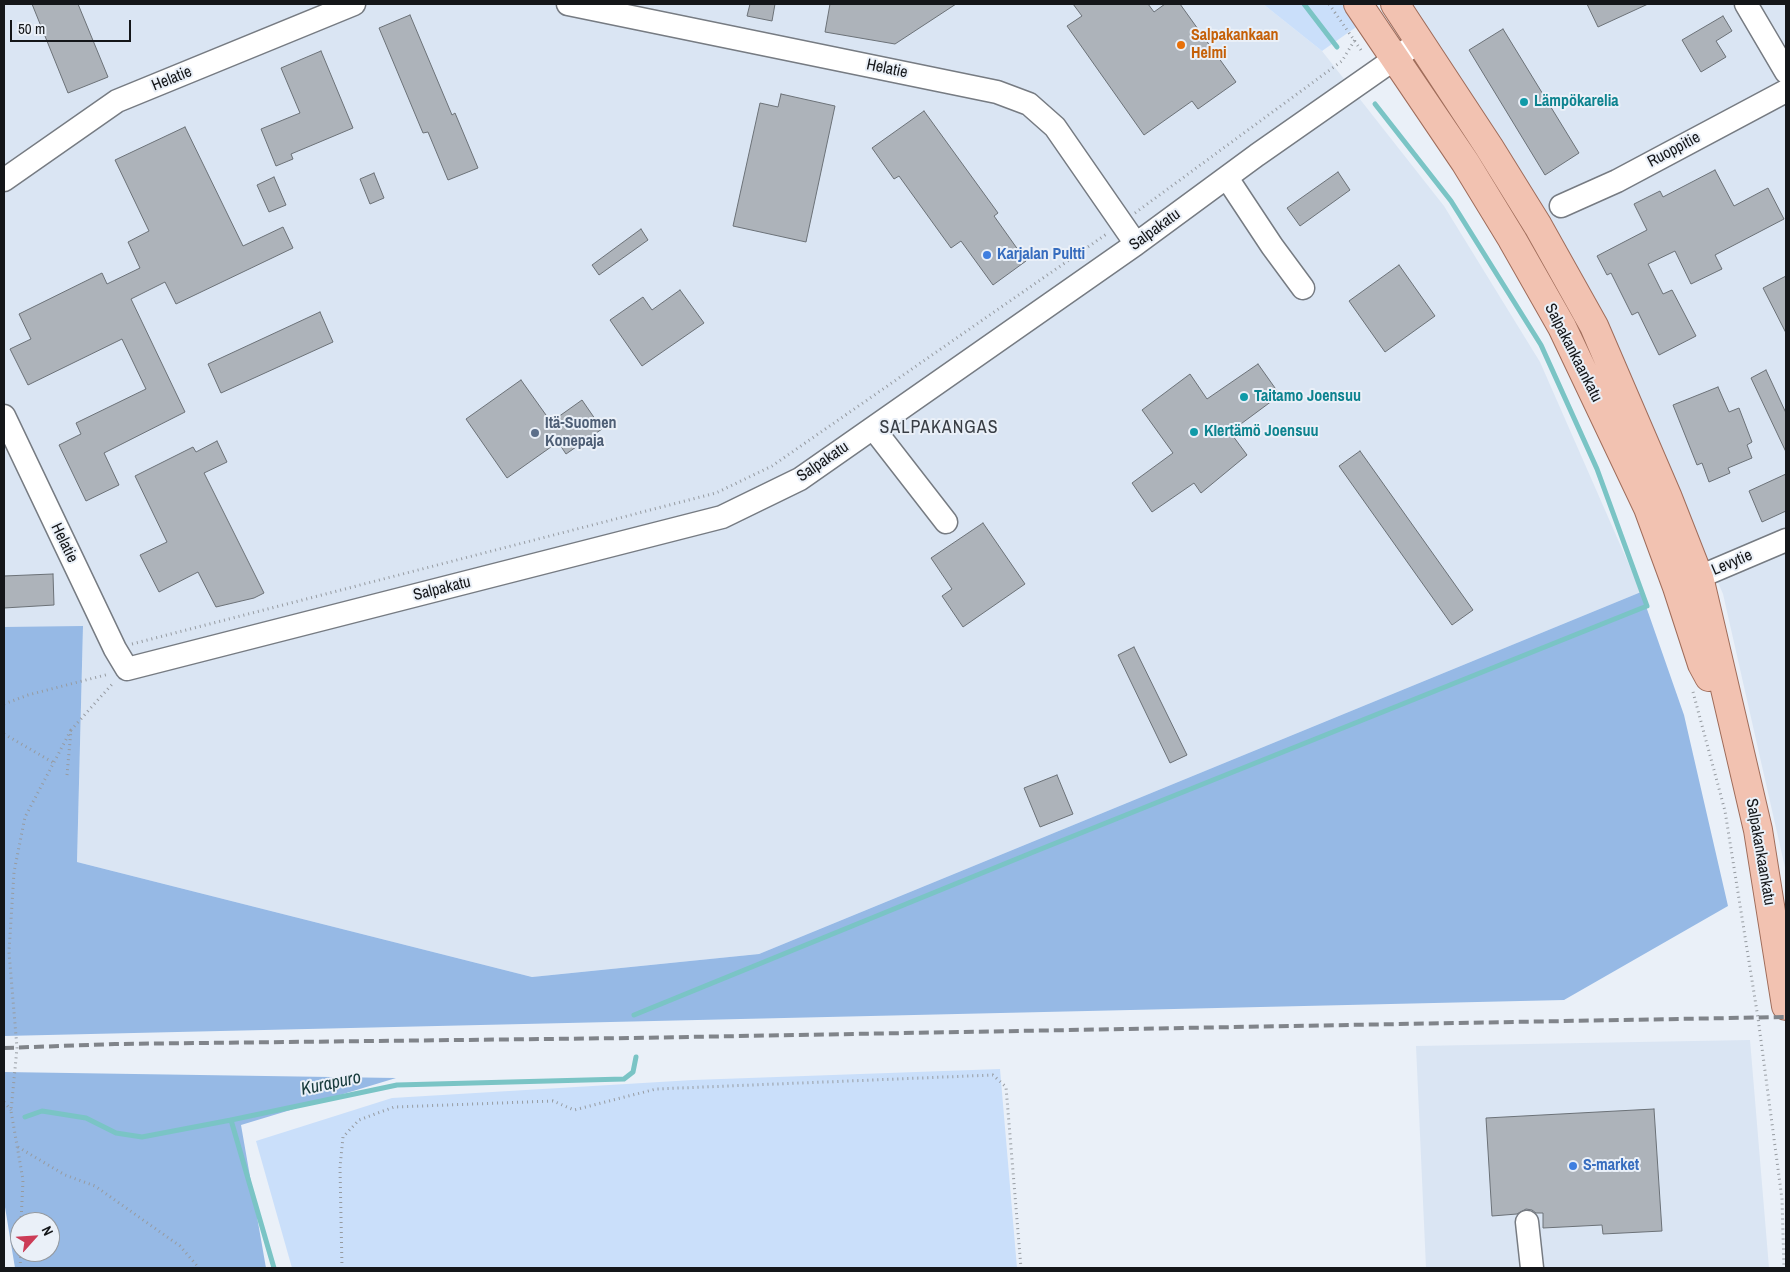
<!DOCTYPE html>
<html>
<head>
<meta charset="utf-8">
<style>
  body { margin:0 }
  #map { position:relative; width:1790px; height:1272px; overflow:hidden; background:#eaf0f8; font-family:"Archivo Narrow",sans-serif }
  canvas { display:block }
  .frame { position:absolute; inset:0; border:5px solid #141619; pointer-events:none }
  .north { position:absolute; left:10px; top:1212px; width:50px; height:50px; box-sizing:border-box; background:#eaf0f8; border:1px solid #94999f; border-radius:50%; rotate:64deg; font-size:14px; font-weight:700; line-height:20px; text-align:center; color:#141619 }
  .north::after { content:''; display:block; margin:auto; width:18px; height:22px; background:#cc3c57; clip-path:polygon(50% 0,100% 100%,50% 72%,0 100%) }
  .scale { position:absolute; left:10px; top:20px; width:121px; height:22px; box-sizing:border-box; border:2px solid #141619; border-top:0; padding-left:6px; font-size:15px; line-height:18px; white-space:nowrap; color:#141619; -webkit-text-stroke:4px #eaf0f8; paint-order:stroke }
</style>
</head>
<body>
<div id="map">
<canvas width="1790" height="1272"></canvas>
<div class="frame"></div>
<div class="north">N</div>
<div class="scale">50 m</div>
</div>
<script>
const ctx = document.querySelector('canvas').getContext('2d');
ctx.lineJoin = 'round';
function paint(path, color) {
  ctx.fillStyle = color;
  ctx.fill(path, 'evenodd');
}
function shape(rows) {
  const path = new Path2D();
  for (const r of rows) {
    path.moveTo(r[0], r[1]);
    for (let i = 2; i < r.length; i += 2) path.lineTo(r[i], r[i + 1]);
  }
  return path;
}
function trace(path, color, width, dash) {
  ctx.strokeStyle = color;
  ctx.lineWidth = width;
  ctx.lineCap = dash ? 'butt' : 'round';
  ctx.setLineDash(dash || []);
  ctx.stroke(path);
}
function write(font, color, halo, rows, align = 'center') {
  ctx.font = font + ' "Archivo Narrow",sans-serif';
  ctx.lineWidth = 4;
  ctx.setLineDash([]);
  ctx.textBaseline = 'middle';
  ctx.strokeStyle = halo;
  ctx.fillStyle = color;
  for (const [text, x, y, turn = 0] of rows) {
    ctx.save();
    ctx.translate(x, y);
    ctx.rotate((+turn || 0) * Math.PI / 180);
    ctx.textAlign = isNaN(turn) ? turn : align;
    if (halo) ctx.strokeText(text, 0, 0);
    ctx.fillText(text, 0, 0);
    ctx.restore();
  }
}
paint(shape([
  [4,4,1263,4,1322,51,1444,206,1540,362,1641,592,759,954,532,977,77,862,83,627,4,627],
  [1404,4,1786,4,1786,872,1723,594,1642,406],
  [1750,1040,1769,1268,1426,1268,1416,1046]
]), '#dae5f3');
paint(shape([
  [1263,4,1343,4,1359,25,1322,51],
  [1000,1069,1017,1268,292,1268,256,1141,392,1098,693,1080]
]), '#cadffa');
paint(shape([
  [1641,592,1684,715,1728,906,1564,1000,4,1036,4,627,83,626,77,862,532,977,759,954],
  [4,1072,396,1078,241,1125,266,1268,15,1268,4,1201],
  [20,1222,50,1222,50,1252,20,1252]
]), '#96b9e5');
trace(shape([
  [1304,4,1337,47],
  [634,1015,1036,851,1647,606,1597,469,1541,345,1451,201,1375,104],
  [25,1117,42,1111,86,1118,116,1133,142,1137,231,1120,397,1085,624,1079,633,1072,636,1057],
  [231,1120,274,1268]
]), '#7ac4c5', 5);
const building = shape([
  [32,4,78,4,108,77,68,93,32,4],
  [750,4,775,4,772,21,747,16,750,4],
  [830,4,956,4,895,44,825,32,830,4],
  [1073,4,1148,4,1154,12,1165,4,1180,4,1236,82,1198,109,1192,101,1144,135,1067,26,1082,16,1073,4],
  [1587,4,1648,4,1598,27,1587,4],
  [410,15,452,115,455,113,478,168,448,180,428,132,423,133,379,28,410,15],
  [1723,16,1732,31,1716,41,1726,57,1701,72,1682,40,1723,16],
  [1503,29,1579,153,1545,175,1469,50,1503,29],
  [321,51,353,128,291,154,293,159,276,166,261,129,300,113,281,68,321,51],
  [781,94,835,106,806,242,733,226,760,103,778,107,781,94],
  [924,111,998,213,994,216,1026,261,993,285,961,241,951,248,899,176,894,179,872,148,924,111],
  [185,127,243,246,283,227,293,248,176,304,165,282,131,299,185,412,104,453,119,485,86,501,59,445,81,434,76,423,146,389,122,339,28,385,10,349,31,339,19,314,102,273,107,284,140,268,128,242,149,231,115,160,185,127],
  [1715,170,1734,206,1768,188,1784,219,1715,255,1722,269,1691,284,1675,251,1648,264,1663,294,1672,290,1696,336,1659,355,1638,312,1632,315,1611,273,1607,275,1597,256,1647,230,1634,204,1660,191,1663,197,1715,170],
  [1338,172,1350,190,1300,226,1287,208,1338,172],
  [374,173,384,198,370,204,360,179,374,173],
  [274,177,286,205,269,212,257,185,274,177],
  [641,229,648,240,599,275,592,265,641,229],
  [1399,265,1435,316,1385,352,1349,301,1399,265],
  [1786,276,1786,333,1763,288,1786,276],
  [680,290,704,323,642,366,610,320,643,297,652,310,680,290],
  [320,312,333,342,221,393,208,364,320,312],
  [1258,364,1280,395,1230,432,1247,455,1201,493,1194,483,1152,512,1132,483,1173,453,1142,410,1190,374,1207,399,1258,364],
  [1766,370,1786,413,1786,452,1751,378,1766,370],
  [521,380,551,422,582,400,602,429,566,454,558,442,507,478,466,419,521,380],
  [1718,387,1729,412,1739,408,1752,442,1747,445,1752,458,1728,468,1730,473,1709,482,1702,463,1697,465,1673,405,1718,387],
  [217,441,227,462,204,473,264,593,254,598,216,607,198,572,159,592,140,555,167,542,135,476,193,447,196,452,217,441],
  [1360,451,1473,610,1452,625,1339,466,1360,451],
  [1786,474,1786,511,1762,522,1749,491,1786,474],
  [983,523,1025,584,963,627,942,596,952,589,931,558,983,523],
  [53,574,54,605,4,608,4,576,53,574],
  [1134,647,1187,755,1170,763,1118,655,1134,647],
  [1057,775,1073,814,1040,827,1024,788,1057,775],
  [1654,1109,1662,1231,1603,1234,1602,1225,1543,1228,1543,1213,1536,1213,1532,1210,1526,1209,1517,1214,1492,1216,1486,1118,1654,1109]
]);
paint(building, '#adb3ba');
trace(building, '#6c7278', 1);
const minor = shape([
  [568,4,997,92,1029,104,1055,127,1136,244],
  [1746,4,1786,72],
  [1227,178,1272,246,1303,288],
  [4,180,117,101,354,4],
  [1561,206,1617,181,1786,91],
  [4,416,115,649,127,669,722,517,800,479,1136,244,1257,155,1420,41],
  [873,428,946,522],
  [1685,583,1786,540],
  [1527,1222,1532,1268]
]);
const major = shape([
  [1358,4,1465,162,1512,239,1562,327,1648,508,1677,587,1702,664,1709,677],
  [1395,4,1489,147,1538,226,1594,326,1668,498,1699,577,1758,830,1786,1006]
]);
trace(minor, '#767b82', 25);
trace(major, '#9f6c5a', 30);
trace(shape([
  [1329,4,1363,53],
  [1135,213,1342,61,1356,38],
  [132,644,716,493,772,466,1108,233],
  [1693,692,1725,811,1758,1018,1782,1199,1784,1268],
  [4,704,28,695,109,674],
  [4,734,54,763],
  [67,775,71,730,114,682],
  [4,1102,11,1110],
  [18,1147,65,1175,95,1186,180,1246,199,1268],
  [21,1222,23,1180,11,1111,17,1048,9,952,14,872,25,817,71,730],
  [20,1268,21,1252],
  [342,1268,340,1167,343,1137,359,1120,394,1107,553,1101,574,1110,656,1089,993,1075,1006,1087,1021,1268]
]), '#969ba1', 3, [1, 4]);
trace(minor, '#fff', 22);
trace(major, '#f2c2b1', 28);
trace(shape([
  [4,1048,115,1044,631,1038,1786,1017]
]), '#80848a', 4, [10, 5]);
for (const [x, y, r, color] of [
  [1181,45,5,"#e8710a"],
  [1524,102,5,"#0f9aa8"],
  [987,255,5,"#3f7fe0"],
  [1244,397,5,"#0f9aa8"],
  [1194,432,5,"#0f9aa8"],
  [535,433,5,"#5c6f8a"],
  [1573,1166,5,"#3f7fe0"]
]) {
  const dot = new Path2D();
  dot.arc(x, y, r, 0, 2 * Math.PI);
  ctx.fillStyle = color;
  ctx.fill(dot);
  trace(dot, '#eaf0f8', 2);
}
write('bold 16px', '#c56008', '#eaf0f8', [
  ["Salpakankaan",1191,36],
  ["Helmi",1191,54]
], 'left');
write('16px', '#141619', '#eaf0f8', [
  ["Helatie",887,69,12],
  ["Helatie",172,79,-22],
  ["Ruoppitie",1674,150,-28],
  ["Salpakatu",1155,230,-36],
  ["Salpakankaankatu",1573,353,63],
  ["Salpakatu",823,462,-34],
  ["Helatie",64,543,64],
  ["Levytie",1732,563,-23],
  ["Salpakatu",442,589,-14],
  ["Salpakankaankatu",1760,852,80]
]);
write('bold 16px', '#0d838f', '#eaf0f8', [
  ["Lämpökarelia",1534,102],
  ["Taitamo Joensuu",1254,397],
  ["KIertämö Joensuu",1204,432]
], 'left');
write('bold 16px', '#366cbe', '#eaf0f8', [
  ["Karjalan Pultti",997,255],
  ["S-market",1583,1166]
], 'left');
write('bold 16px', '#4e5e75', '#eaf0f8', [
  ["Itä-Suomen",545,424],
  ["Konepaja",545,442]
], 'left');
ctx.letterSpacing = '1px';
write('18px', '#393e45', '#eaf0f8', [
  ["SALPAKANGAS",939,428]
]);
ctx.letterSpacing = '0px';
write('italic 18px', '#163a3b', '#eaf0f8', [
  ["Kurapuro",331,1084,-12]
]);
</script>
</body>
</html>
